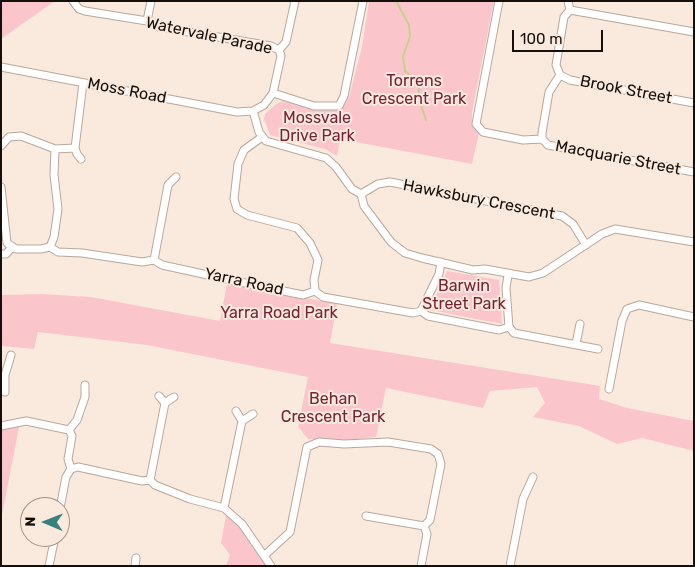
<!DOCTYPE html>
<html>
<head>
<meta charset="utf-8">
<style>
  body { margin:0 }
  #map { position:relative; width:695px; height:567px; overflow:hidden; background:#faeade; font-family:Rubik,sans-serif }
  canvas { display:block }
  .frame { position:absolute; inset:0; border:2px solid #140f0a; pointer-events:none }
  .north { position:absolute; left:20px; top:497px; width:50px; height:50px; box-sizing:border-box; background:#faeade; border:1px solid #9e9289; border-radius:50%; rotate:271deg; font-size:14px; font-weight:700; line-height:20px; text-align:center; color:#140f0a }
  .north::after { content:''; display:block; margin:auto; width:18px; height:22px; background:#38817f; clip-path:polygon(50% 0,100% 100%,50% 72%,0 100%) }
  .scale { position:absolute; left:512px; top:30px; width:91px; height:22px; box-sizing:border-box; border:2px solid #140f0a; border-top:0; padding-left:6px; font-size:15px; line-height:18px; white-space:nowrap; color:#140f0a; -webkit-text-stroke:4px #faeade; paint-order:stroke }
</style>
</head>
<body>
<div id="map">
<canvas width="695" height="567"></canvas>
<div class="frame"></div>
<div class="north">N</div>
<div class="scale">100 m</div>
</div>
<script>
const ctx = document.querySelector('canvas').getContext('2d');
ctx.lineJoin = 'round';
function paint(path, color) {
  ctx.fillStyle = color;
  ctx.fill(path, 'evenodd');
}
function shape(rows) {
  const path = new Path2D();
  for (const r of rows) {
    path.moveTo(r[0], r[1]);
    for (let i = 2; i < r.length; i += 2) path.lineTo(r[i], r[i + 1]);
  }
  return path;
}
function trace(path, color, width, dash) {
  ctx.strokeStyle = color;
  ctx.lineWidth = width;
  ctx.lineCap = dash ? 'butt' : 'round';
  ctx.setLineDash(dash || []);
  ctx.stroke(path);
}
function write(font, color, halo, rows, align = 'center') {
  ctx.font = font + ' Rubik,sans-serif';
  ctx.lineWidth = 4;
  ctx.setLineDash([]);
  ctx.textBaseline = 'middle';
  ctx.strokeStyle = halo;
  ctx.fillStyle = color;
  for (const [text, x, y, turn = 0] of rows) {
    ctx.save();
    ctx.translate(x, y);
    ctx.rotate((+turn || 0) * Math.PI / 180);
    ctx.textAlign = isNaN(turn) ? turn : align;
    if (halo) ctx.strokeText(text, 0, 0);
    ctx.fillText(text, 0, 0);
    ctx.restore();
  }
}
paint(shape([
  [1,1,55,1,1,39],
  [369,1,494,1,472,112,472,124,479,133,472,164,340,139,337,156,325,149,270,135,264,119,265,114,276,104,283,101,330,110,341,109,349,97,362,47],
  [447,271,499,280,502,324,430,310],
  [227,283,337,304,330,343,600,386,599,399,627,408,694,421,694,451,642,438,617,444,579,426,533,417,545,403,537,387,490,391,483,408,386,388,376,437,349,440,308,439,298,427,308,377,147,345,38,332,34,349,1,346,1,295,41,294,91,297,220,321],
  [16,426,19,427,1,520,1,430],
  [226,515,240,527,267,566,226,566,230,555,221,543]
]), '#fac6cc');
trace(shape([
  [396,1,409,25,410,37,403,56,405,71,419,83,419,99,426,120]
]), '#c7d08e', 2);
const street = shape([
  [499,1,476,124,483,132,523,140,542,139],
  [570,10,694,32],
  [147,21,151,1],
  [279,50,286,42,295,1],
  [1,67,237,112,253,111,264,105,273,93,281,56,279,50,271,46,159,27,147,21,85,11,79,9,73,1],
  [560,75,556,65,564,17,570,10,568,1],
  [273,93,314,106,339,106,344,96,363,1],
  [694,103,570,80,560,75,549,92,542,133,542,139,548,145,694,172],
  [253,111,259,132,266,141,326,158,336,167,352,189,361,194,364,206,391,242,405,253,422,258,473,270,485,269,529,277,543,273,602,234,615,229,694,242],
  [262,137,244,150,238,164,234,199,237,209,247,215,297,228,310,243,318,260,314,280,315,291],
  [1,146,9,137,21,136,55,149,75,148],
  [81,159,77,154,75,148,83,83],
  [1,187,7,243,16,249,41,249,50,247,54,237,58,209,54,175,55,149],
  [361,194,378,184,390,182,562,216,573,224,586,245],
  [50,247,58,252,82,253,142,262,154,260,162,265,240,282,303,295,315,291,323,297,413,313,421,311,439,274,441,262],
  [1,254,6,254,12,247],
  [154,260,168,185,176,177],
  [508,275,506,288,509,327,514,333,598,349],
  [421,311,428,316,499,330,509,327],
  [576,344,580,324],
  [609,389,622,321,627,309,639,305,694,317],
  [5,392,5,375,11,355],
  [159,396,165,403,174,397],
  [236,411,242,421,253,414],
  [1,426,26,421,69,430,72,436,68,459,71,469],
  [69,430,77,420,85,397,85,385],
  [150,480,165,403],
  [60,508,66,477,71,469,78,467,142,481,150,480,155,485,190,499,224,508,242,524,271,566],
  [224,508,242,421],
  [366,516,424,526],
  [265,555,290,532,307,447,319,442,344,444,388,442,431,449,438,454,441,464,430,520,424,526,427,534,421,566],
  [49,566,55,537],
  [135,566,136,558],
  [510,566,523,499,533,477]
]);
trace(street, '#b6a89c', 9);
trace(street, '#fff', 7);
write('16px', '#140f0a', '#faeade', [
  ["Watervale Parade",209,36,12],
  ["Brook Street",626,90,11],
  ["Moss Road",127,91,11],
  ["Macquarie Street",618,158,11],
  ["Hawksbury Crescent",479,200,11],
  ["Yarra Road",244,282,12]
]);
write('16px', '#752236', '#faeade', [
  ["Torrens",414,81],
  ["Crescent Park",414,99],
  ["Mossvale",317,118],
  ["Drive Park",317,136],
  ["Barwin",464,286],
  ["Street Park",464,304],
  ["Yarra Road Park",279,313],
  ["Behan",333,399],
  ["Crescent Park",333,417]
]);
</script>
</body>
</html>
